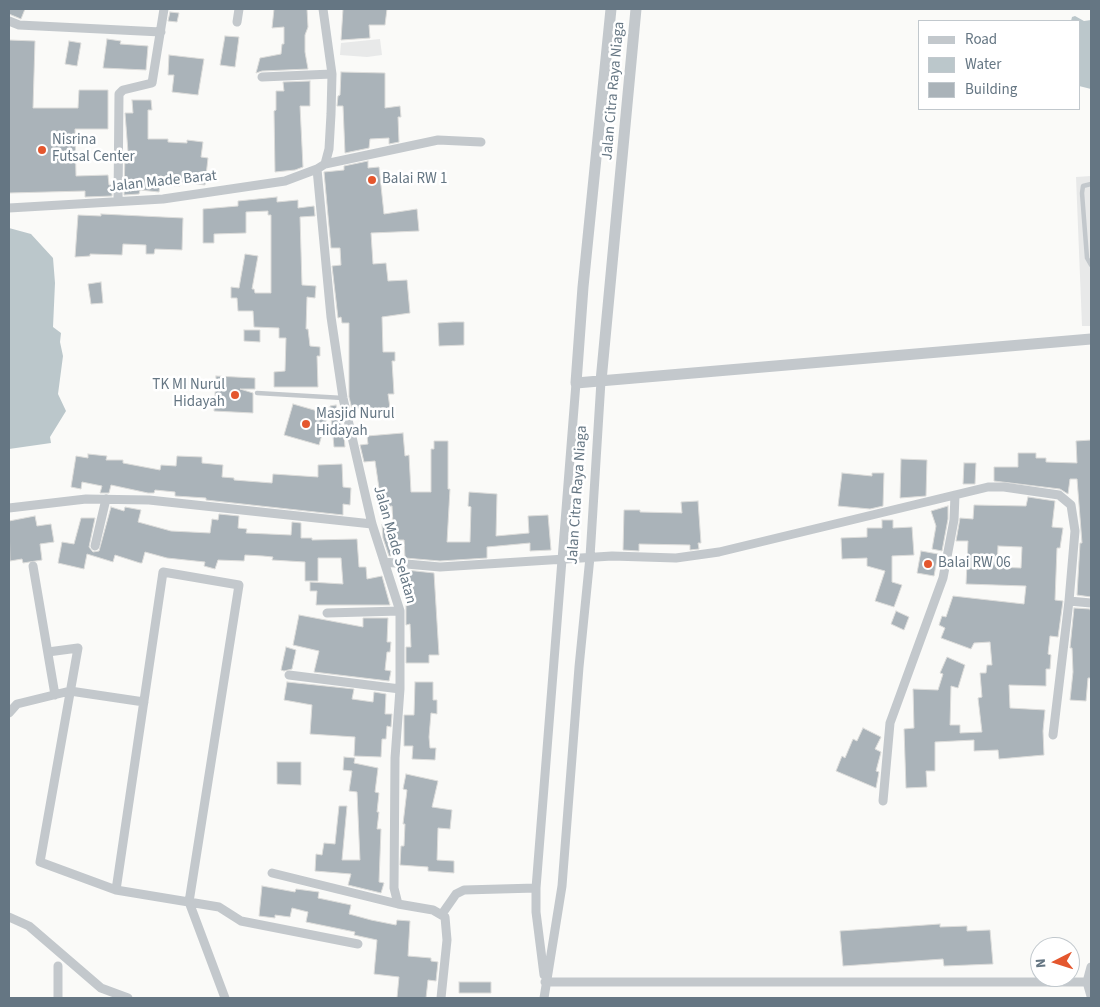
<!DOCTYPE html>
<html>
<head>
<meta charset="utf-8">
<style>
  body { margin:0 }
  #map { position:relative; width:1100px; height:1007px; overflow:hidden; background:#fafaf8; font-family:"Source Sans 3",sans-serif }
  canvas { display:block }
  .frame { position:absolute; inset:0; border:10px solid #657683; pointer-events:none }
  .legend { position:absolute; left:918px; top:20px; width:162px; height:90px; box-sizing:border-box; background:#fff; border:1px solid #c1c8cd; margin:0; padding:6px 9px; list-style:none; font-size:15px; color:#657683 }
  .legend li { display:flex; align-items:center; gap:10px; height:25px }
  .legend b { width:25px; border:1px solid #c1c8cd }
  .north { position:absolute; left:1030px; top:937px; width:50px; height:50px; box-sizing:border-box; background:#fff; border:1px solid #c1c8cd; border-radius:50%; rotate:265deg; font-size:14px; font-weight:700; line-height:20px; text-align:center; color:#657683 }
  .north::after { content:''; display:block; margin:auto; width:18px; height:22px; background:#e4572e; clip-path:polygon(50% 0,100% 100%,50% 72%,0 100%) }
</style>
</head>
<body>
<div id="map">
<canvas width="1100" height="1007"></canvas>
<div class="frame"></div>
<ul class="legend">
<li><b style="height:6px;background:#c3c8cc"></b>Road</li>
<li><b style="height:14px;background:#bbc7cb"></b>Water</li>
<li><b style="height:14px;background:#aab3b9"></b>Building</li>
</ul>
<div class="north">N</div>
</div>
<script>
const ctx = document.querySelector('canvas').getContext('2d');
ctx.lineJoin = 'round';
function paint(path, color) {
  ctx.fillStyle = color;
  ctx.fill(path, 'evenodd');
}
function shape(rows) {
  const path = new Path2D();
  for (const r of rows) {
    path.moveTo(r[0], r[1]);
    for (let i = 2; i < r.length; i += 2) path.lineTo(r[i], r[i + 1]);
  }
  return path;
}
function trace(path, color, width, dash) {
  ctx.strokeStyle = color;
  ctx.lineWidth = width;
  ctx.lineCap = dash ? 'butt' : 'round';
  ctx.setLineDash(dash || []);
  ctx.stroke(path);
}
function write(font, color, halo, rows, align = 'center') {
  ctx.font = font + ' "Source Sans 3",sans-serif';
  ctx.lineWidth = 5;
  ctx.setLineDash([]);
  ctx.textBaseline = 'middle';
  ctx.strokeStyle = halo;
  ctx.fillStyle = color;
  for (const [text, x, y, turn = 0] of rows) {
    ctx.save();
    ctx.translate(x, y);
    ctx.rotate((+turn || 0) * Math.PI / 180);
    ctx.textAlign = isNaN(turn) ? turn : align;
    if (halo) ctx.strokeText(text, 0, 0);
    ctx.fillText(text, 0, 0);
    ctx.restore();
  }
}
paint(shape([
  [380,39,382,55,367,57,340,55,341,43],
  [1091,176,1091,326,1082,326,1076,177]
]), '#e8e9e9');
paint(shape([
  [1075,16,1084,21,1091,20,1091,89,1079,86,1079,21,1071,21,1072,17],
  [9,228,31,234,53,258,55,283,53,327,61,333,60,342,63,356,58,394,66,411,50,437,51,443,9,449]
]), '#bbc7cb');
const building = shape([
  [9,9,25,9,21,19,9,14,9,9],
  [274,9,307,9,308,27,305,35,305,52,308,69,262,71,256,73,260,58,281,54,282,44,284,44,284,27,272,28,274,9],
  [343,9,387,9,385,25,369,25,370,38,341,40,343,9],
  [170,12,179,13,177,22,168,21,170,12],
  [225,36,239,37,235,67,220,65,225,36],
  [107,39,121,41,120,44,148,46,146,70,103,68,107,39],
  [9,40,35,41,33,108,78,108,79,90,108,90,108,129,75,129,76,176,108,175,109,185,112,185,112,196,85,197,85,191,9,193,9,40],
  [69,41,81,43,77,66,65,64,69,41],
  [169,55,204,59,198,95,172,92,174,75,168,75,169,55],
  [341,72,385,73,385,108,400,106,401,117,398,117,399,142,389,144,389,138,370,139,369,148,345,153,343,106,337,106,338,96,340,95,341,72],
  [310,81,310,106,300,106,303,167,295,170,275,172,274,111,276,110,276,91,284,91,283,82,310,81],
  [132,100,151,100,152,110,148,110,148,139,168,139,168,142,187,143,187,140,203,142,201,157,208,158,205,185,181,182,180,186,160,185,159,192,140,190,139,194,124,195,125,152,128,152,125,113,133,113,132,100],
  [368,161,368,168,379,167,384,214,417,209,419,231,371,233,373,264,386,263,388,281,407,280,410,313,382,317,383,352,395,352,395,361,392,361,394,394,388,394,390,408,364,411,363,408,352,409,349,397,349,323,342,323,341,317,338,318,332,266,341,265,340,248,331,248,324,172,344,170,344,166,368,161],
  [277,197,277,202,298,200,298,208,314,206,315,216,300,217,302,285,316,286,315,298,307,297,306,329,308,329,310,346,320,347,320,356,317,356,318,387,274,387,274,372,285,371,286,338,279,338,279,328,254,327,253,311,238,311,237,298,231,298,231,287,239,288,245,254,258,256,252,289,254,289,255,293,271,293,271,215,268,215,268,211,246,212,246,233,214,234,214,243,203,243,203,209,238,206,238,201,277,197],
  [101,214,183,218,182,250,155,249,154,254,146,254,146,245,123,244,122,255,90,254,90,256,75,257,78,215,101,216,101,214],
  [101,282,103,303,91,304,88,284,101,282],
  [453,322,464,322,464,345,439,346,438,323,453,322],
  [244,330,260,330,260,342,244,341,244,330],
  [216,376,255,378,255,389,240,389,253,393,253,413,214,411,216,376],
  [293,404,328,414,319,445,284,435,293,404],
  [336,405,344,435,345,447,334,447,330,406,336,405],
  [403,433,405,456,409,455,411,492,431,492,431,449,434,449,434,441,448,441,448,489,450,489,447,542,470,542,471,507,468,506,469,492,497,494,496,536,529,533,528,516,548,515,551,550,530,551,530,543,487,547,487,558,440,561,405,558,404,540,391,540,391,556,389,556,383,538,382,524,393,524,392,506,378,507,377,495,380,495,375,461,364,462,360,445,368,444,367,436,403,433],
  [1091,440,1091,597,1077,595,1080,543,1082,543,1077,479,1070,479,1068,494,1060,489,994,481,994,467,1018,467,1018,453,1036,453,1036,458,1046,458,1046,462,1077,463,1076,441,1091,440],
  [88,454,107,456,106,460,123,460,123,463,160,470,161,465,176,466,177,456,202,457,202,463,223,465,222,477,234,478,234,480,272,483,273,474,318,477,318,465,342,464,343,487,351,488,350,505,343,504,343,515,206,500,206,498,175,496,175,492,155,490,154,493,148,493,111,485,109,493,100,493,102,486,82,482,81,489,71,487,76,456,88,458,88,454],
  [901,459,927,460,926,496,900,498,901,459],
  [964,463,976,463,975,484,963,484,964,463],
  [842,473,872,476,872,473,884,473,883,506,870,509,838,506,842,473],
  [1028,497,1055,501,1052,527,1063,528,1060,548,1057,548,1055,600,1063,601,1058,637,1050,636,1048,654,1051,655,1050,669,1046,669,1046,686,1009,685,1010,708,1045,710,1043,731,1044,755,999,759,998,750,974,751,974,740,935,742,935,771,926,771,927,787,906,788,904,729,914,728,913,689,938,690,943,674,940,673,947,657,965,665,958,688,951,686,950,725,960,725,960,733,982,732,978,698,982,697,980,673,986,673,987,665,992,665,990,642,974,643,971,649,941,638,945,628,939,625,942,616,946,617,953,596,1024,604,1026,586,966,584,968,541,956,541,960,518,973,519,974,505,1026,506,1028,497],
  [998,546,1022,547,1021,568,997,567,998,546],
  [698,501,701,543,698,543,699,549,690,550,690,545,639,544,639,551,623,550,624,510,640,510,640,512,682,513,681,502,698,501],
  [948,506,948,519,942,551,932,549,936,526,931,511,948,506],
  [111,507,124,511,125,507,141,510,138,522,171,531,210,533,212,519,218,520,219,514,239,516,238,528,247,529,246,533,291,535,292,522,301,523,301,538,312,538,312,540,357,539,359,567,366,567,367,579,382,576,390,605,316,605,317,591,310,591,310,582,343,584,341,558,318,558,318,581,305,581,305,562,272,560,273,557,263,556,245,555,244,561,218,560,215,569,204,566,205,562,167,558,145,552,142,563,140,563,115,555,113,562,87,554,84,569,58,563,62,542,74,544,81,518,95,518,89,547,93,552,99,551,111,507],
  [35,516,37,526,51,524,54,542,40,544,42,560,23,563,22,559,10,561,9,521,35,516],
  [882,520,893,520,893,528,912,527,914,555,892,556,892,582,902,585,894,607,875,601,885,571,867,566,867,558,842,559,841,538,867,537,867,528,882,528,882,520],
  [921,551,938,554,934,576,917,573,921,551],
  [406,570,434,573,439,655,429,655,429,663,406,663,406,647,411,647,410,624,406,625,406,570],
  [1074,608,1090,609,1091,613,1091,678,1088,678,1086,701,1070,700,1073,672,1072,648,1070,648,1074,608],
  [896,611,909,617,904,630,891,624,896,611],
  [299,615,363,627,363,618,388,618,387,642,391,642,390,652,387,652,385,670,391,671,389,681,314,672,319,651,293,645,299,615],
  [286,647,296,650,292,669,284,671,281,670,286,647],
  [287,682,354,689,352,699,373,702,374,692,386,694,385,714,392,714,391,727,387,726,386,739,382,739,381,757,354,756,355,737,310,734,312,705,284,700,287,682],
  [415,682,433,682,433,700,437,700,437,714,431,713,429,737,430,748,436,748,435,760,412,759,413,746,404,746,404,715,414,715,415,682],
  [863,728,881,737,875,749,881,752,876,771,879,772,876,788,836,771,842,756,845,758,853,739,857,741,863,728],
  [344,757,355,758,354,763,378,768,375,792,379,793,377,812,379,812,377,829,381,829,379,882,384,883,381,893,348,885,351,874,315,871,316,854,322,855,324,843,335,844,339,806,347,806,342,860,360,860,357,792,349,791,352,771,343,770,344,757],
  [277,762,301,762,301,785,277,784,277,762],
  [406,774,438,781,432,807,452,810,450,829,438,828,437,860,454,861,454,873,428,871,428,867,400,865,401,846,404,846,405,824,403,824,407,790,403,789,406,774],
  [262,886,295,892,296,889,319,892,318,898,351,905,349,914,371,920,396,925,397,920,410,921,408,956,431,958,431,961,438,962,436,981,428,980,426,998,397,998,399,977,374,974,377,940,354,935,355,932,306,922,308,912,292,908,290,917,275,915,275,918,259,916,262,886],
  [940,924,940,927,967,926,967,931,990,930,993,964,944,966,943,959,843,966,840,931,940,924],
  [459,982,491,982,491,993,459,993,459,982]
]);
paint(building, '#aab3b9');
trace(building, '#dcdcda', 1);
trace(shape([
  [1091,184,1083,186,1082,193,1087,258,1091,265],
  [257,393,343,398]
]), '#c3c8cc', 4.5);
trace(shape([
  [323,9,332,74,331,114,329,149,325,164,317,169,331,317,343,398,372,524,400,611,400,689,395,758,394,888,398,904,433,910,445,917,447,940,441,998],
  [9,21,19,25,161,32],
  [237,22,239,9],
  [262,77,332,74],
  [325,164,438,140,481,142],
  [118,201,119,94,123,90,152,83,164,9],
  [9,208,163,199,285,181,317,169],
  [9,508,86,499,149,500,372,524],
  [95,546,106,499],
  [384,562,440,567,612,556,676,558,719,552,988,487,1004,487,1059,495,1071,505,1075,531,1069,601,1053,735],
  [33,566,55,695],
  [1069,601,1091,603],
  [327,613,400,611],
  [48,652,78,648,40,862,116,890,219,907,241,921,358,944],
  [289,675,400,689],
  [9,713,17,704,70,691,144,702],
  [883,801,890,723,943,578,954,520,955,495],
  [272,873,398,904],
  [116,890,163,572,239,585,189,902,225,998],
  [442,914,456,894,464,890,536,888],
  [9,917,29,926,101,988,128,998],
  [58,966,58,998],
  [1091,967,1087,982,1091,996],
  [544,975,536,912,536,888,576,383],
  [545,982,1087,982],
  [544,998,562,886,579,667,590,557,601,381]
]), '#c3c8cc', 9);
trace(shape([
  [611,9,583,287,576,383,1091,339],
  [601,381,636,9]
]), '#c3c8cc', 11);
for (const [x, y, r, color] of [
  [42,150,5,"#e4572e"],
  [372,180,5,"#e4572e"],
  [235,395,5,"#e4572e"],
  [306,424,5,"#e4572e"],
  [928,564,5,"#e4572e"]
]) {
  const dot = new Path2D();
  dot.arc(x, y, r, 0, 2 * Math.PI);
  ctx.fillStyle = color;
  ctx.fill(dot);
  trace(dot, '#fff', 2);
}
write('15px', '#657683', '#fff', [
  ["Jalan Citra Raya Niaga",614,91,-85],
  ["Jalan Made Barat",163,182,-6],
  ["Jalan Citra Raya Niaga",578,495,-86],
  ["Jalan Made Selatan",394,545,74]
]);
write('15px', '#657683', '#fff', [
  ["Nisrina",52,141],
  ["Futsal Center",52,158],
  ["Balai RW 1",382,180],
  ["TK MI Nurul",225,386,"right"],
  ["Hidayah",225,403,"right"],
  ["Masjid Nurul",316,415],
  ["Hidayah",316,432],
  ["Balai RW 06",938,564]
], 'left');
</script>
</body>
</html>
